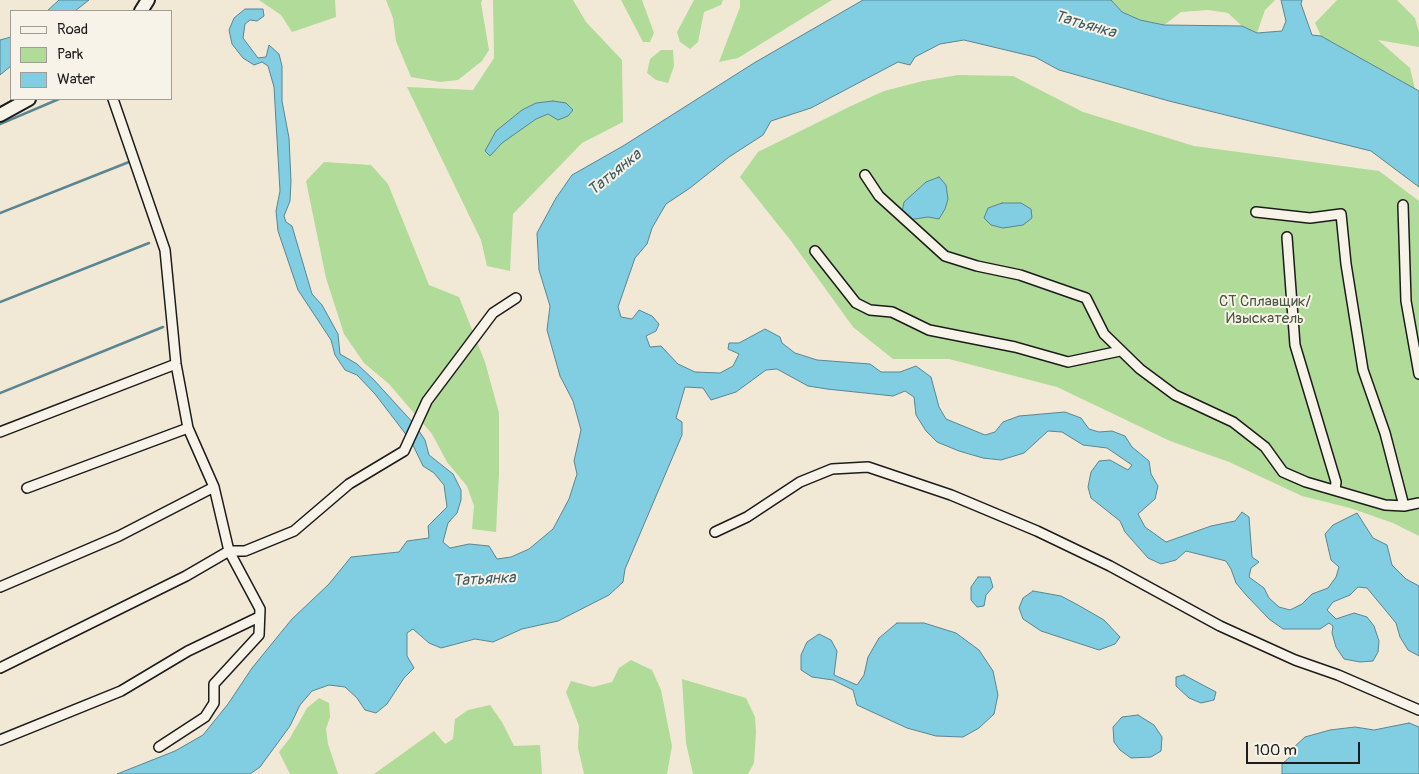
<!DOCTYPE html>
<html>
<head>
<meta charset="utf-8">
<style>
  body { margin:0 }
  #map { position:relative; width:1419px; height:774px; overflow:hidden; background:#f2e8d6; font-family:Pangolin,sans-serif }
  canvas { display:block }
  .legend { position:absolute; left:10px; top:10px; width:162px; height:90px; box-sizing:border-box; background:#f7f3e8; border:1px solid #9f9d96; margin:0; padding:6px 9px; list-style:none; font-size:15px; color:#1c1c1c }
  .legend li { display:flex; align-items:center; gap:10px; height:25px }
  .legend b { width:25px; border:1px solid #9f9d96 }
  .scale { position:absolute; left:1246px; top:742px; width:114px; height:22px; box-sizing:border-box; border:2px solid #1c1c1c; border-top:0; padding-left:6px; font-size:15px; line-height:18px; white-space:nowrap; color:#1c1c1c; -webkit-text-stroke:4px #f7f3e8; paint-order:stroke }
</style>
</head>
<body>
<div id="map">
<canvas width="1419" height="774"></canvas>
<ul class="legend">
<li><b style="height:6px;background:#f7f3e8"></b>Road</li>
<li><b style="height:14px;background:#b1db98"></b>Park</li>
<li><b style="height:14px;background:#81cde1"></b>Water</li>
</ul>
<div class="scale">100 m</div>
</div>
<script>
const ctx = document.querySelector('canvas').getContext('2d');
ctx.lineJoin = 'round';
function paint(path, color) {
  ctx.fillStyle = color;
  ctx.fill(path, 'evenodd');
}
function shape(rows) {
  const path = new Path2D();
  for (const r of rows) {
    path.moveTo(r[0], r[1]);
    for (let i = 2; i < r.length; i += 2) path.lineTo(r[i], r[i + 1]);
  }
  return path;
}
function trace(path, color, width, dash) {
  ctx.strokeStyle = color;
  ctx.lineWidth = width;
  ctx.lineCap = dash ? 'butt' : 'round';
  ctx.setLineDash(dash || []);
  ctx.stroke(path);
}
function write(font, color, halo, rows, align = 'center') {
  ctx.font = font + ' Pangolin,sans-serif';
  ctx.lineWidth = 4;
  ctx.setLineDash([]);
  ctx.textBaseline = 'middle';
  ctx.strokeStyle = halo;
  ctx.fillStyle = color;
  for (const [text, x, y, turn = 0] of rows) {
    ctx.save();
    ctx.translate(x, y);
    ctx.rotate((+turn || 0) * Math.PI / 180);
    ctx.textAlign = isNaN(turn) ? turn : align;
    if (halo) ctx.strokeText(text, 0, 0);
    ctx.fillText(text, 0, 0);
    ctx.restore();
  }
}
paint(shape([
  [259,0,335,0,336,17,292,32,281,15],
  [386,0,482,0,481,3,489,50,482,61,458,80,440,82,411,77,396,41,393,18],
  [493,0,573,0,586,22,622,60,623,122,582,143,513,214,510,271,487,266,481,240,407,87,473,90,494,58],
  [621,0,642,0,654,33,650,42,643,42],
  [694,0,723,0,721,5,704,12,698,42,690,49,680,42,677,32],
  [740,0,832,0,738,58,719,62,740,7],
  [1111,0,1275,0,1265,10,1257,33,1242,26,1228,13,1208,10,1181,12,1164,25,1140,20,1122,12],
  [1337,0,1397,0,1415,18,1419,32,1419,47,1378,40,1410,68,1415,89,1321,36,1315,23],
  [661,50,673,50,674,66,668,83,656,80,647,73,650,59],
  [958,75,1013,76,1083,112,1194,146,1379,171,1419,201,1419,536,1393,523,1350,508,1302,496,1229,462,1170,441,1057,387,949,359,893,359,853,327,791,241,740,177,758,152,851,106,884,91,923,81],
  [324,162,371,165,388,184,429,285,459,297,485,362,499,413,499,474,496,532,472,529,474,506,467,486,447,462,432,434,389,384,364,363,344,334,326,278,306,181],
  [631,660,652,670,661,690,672,746,667,774,584,774,578,748,579,726,566,692,571,681,593,687,612,682,619,668],
  [682,679,746,698,755,717,756,732,754,763,748,774,693,774,686,743],
  [319,698,329,703,330,717,326,729,328,744,338,774,290,774,279,752,290,738,307,708],
  [490,705,502,722,514,746,540,745,542,774,374,774,434,731,445,744,453,739,455,719,468,710]
]), '#b1db98');
const water = shape([
  [59,0,89,0,75,11,47,11,59,0],
  [863,0,1111,0,1122,12,1140,20,1164,25,1242,26,1257,33,1282,31,1286,21,1281,0,1302,0,1301,4,1312,35,1321,36,1419,91,1419,187,1371,151,1169,101,1059,70,1035,57,964,40,940,44,915,57,910,65,898,62,811,108,771,121,763,135,729,157,690,188,666,204,652,228,647,244,635,258,618,307,621,317,632,319,639,310,652,316,659,324,656,331,646,336,650,347,661,346,678,364,695,372,720,373,733,366,739,354,728,349,729,343,739,343,765,329,780,337,782,343,795,353,817,360,870,364,881,372,900,372,916,366,931,377,939,407,946,419,985,435,995,432,1003,422,1019,416,1065,412,1081,418,1089,429,1099,432,1112,431,1125,436,1132,447,1149,461,1151,474,1158,486,1155,499,1138,514,1145,527,1166,542,1211,526,1235,521,1242,512,1249,517,1252,557,1259,562,1251,568,1249,577,1264,588,1269,598,1279,607,1290,610,1302,604,1312,594,1328,588,1336,577,1339,567,1331,560,1325,534,1333,525,1357,513,1373,538,1387,545,1392,565,1406,579,1419,586,1419,656,1408,650,1400,637,1396,623,1367,588,1358,587,1350,595,1333,602,1327,610,1336,619,1354,613,1367,617,1374,626,1379,641,1378,652,1373,661,1360,662,1344,659,1336,647,1332,633,1333,626,1329,623,1320,629,1283,629,1269,619,1246,595,1236,583,1231,569,1226,561,1186,551,1176,560,1161,564,1148,558,1125,532,1120,521,1091,498,1088,487,1091,472,1099,461,1110,460,1128,470,1132,465,1107,448,1083,445,1062,432,1048,431,1024,453,1001,460,983,458,959,451,937,442,926,431,916,415,914,397,905,391,893,396,827,389,808,386,777,369,766,370,736,392,711,400,703,388,685,387,676,418,682,422,682,435,625,569,623,582,609,595,558,621,522,629,493,642,475,639,441,648,429,643,413,629,407,633,407,656,414,668,404,678,387,704,376,713,365,710,357,698,345,687,329,685,312,691,300,705,290,726,260,767,250,774,117,774,175,751,203,735,228,704,252,668,292,619,329,584,351,557,399,552,407,541,429,538,428,526,447,507,444,485,434,473,423,466,411,441,375,394,357,375,345,370,335,355,331,340,298,290,278,231,276,211,280,191,274,87,268,66,262,62,254,65,243,58,232,44,229,30,234,18,245,9,263,9,264,16,257,21,250,20,245,24,243,38,258,58,266,57,269,45,279,54,282,66,282,101,289,138,291,181,290,201,284,216,286,222,292,226,312,294,322,305,338,334,340,354,357,364,374,380,415,425,425,440,429,455,453,474,461,490,461,500,457,513,448,523,443,542,450,548,469,544,489,546,497,559,511,557,529,549,553,529,569,499,577,474,574,461,581,430,573,401,560,376,547,330,550,306,539,270,537,233,556,198,572,175,623,146,754,63,863,0],
  [11,37,11,66,0,75,0,40,11,37],
  [553,101,566,103,573,110,568,116,558,120,548,114,536,119,502,143,490,156,485,151,496,131,522,110,536,103,553,101],
  [939,177,946,185,948,199,945,209,939,219,928,217,908,220,902,212,904,202,926,182,939,177],
  [1002,203,1021,203,1031,209,1032,218,1023,225,1003,228,991,225,984,218,988,208,1002,203],
  [978,577,990,577,993,587,986,595,984,606,977,607,971,600,971,587,978,577],
  [1033,591,1061,596,1078,605,1104,620,1120,637,1115,644,1099,650,1041,631,1023,619,1019,608,1023,598,1033,591],
  [897,623,924,623,956,633,979,650,993,671,998,695,994,714,979,728,963,737,936,736,907,728,857,705,853,690,833,680,812,677,801,670,801,655,807,642,819,634,831,640,837,651,834,675,857,685,864,675,868,657,879,638,897,623],
  [1184,675,1216,692,1214,700,1201,703,1189,698,1176,686,1176,677,1184,675],
  [1138,715,1154,725,1162,737,1161,751,1151,757,1131,758,1120,750,1114,742,1113,727,1122,717,1138,715],
  [1409,723,1419,727,1419,774,1282,774,1282,764,1290,757,1294,747,1305,737,1330,730,1355,727,1374,730,1409,723]
]);
paint(water, '#81cde1');
trace(water, '#598692', 1);
trace(shape([
  [0,124,59,99],
  [0,213,129,162],
  [0,302,149,243],
  [0,393,163,327]
]), '#598692', 2.5);
const street = shape([
  [113,99,165,250,176,364,188,428,214,487,229,551,260,609,259,635,214,684,214,703,205,717,159,747],
  [865,175,879,196,945,256,977,266,1020,275,1086,298,1104,334,1140,369,1175,395,1233,422,1265,447,1283,472,1306,482,1385,505,1404,506,1419,503],
  [1403,205,1406,301,1419,374],
  [1256,212,1310,218,1341,214,1346,264,1363,370,1385,433,1404,506],
  [1287,237,1295,345,1336,482,1335,490],
  [815,251,856,303,870,310,892,312,929,330,1015,347,1068,362,1120,351],
  [0,432,176,364],
  [27,488,188,428],
  [715,532,747,517,800,482,832,469,868,467,951,495,1037,531,1110,566,1220,626,1295,660,1338,675,1419,710],
  [0,587,119,536,214,487],
  [0,668,186,576,229,551,245,551,294,531,349,484,404,451,427,401,493,313,516,298],
  [0,740,121,691,188,651,259,617]
]);
const secondary = shape([
  [141,11,148,0],
  [0,115,29,99]
]);
trace(street, '#1c1c1c', 12);
trace(secondary, '#1c1c1c', 16);
trace(street, '#f7f3e8', 9);
trace(secondary, '#f7f3e8', 12);
write('15px', '#495541', '#f7f3e8', [
  ["СТ Сплавщик/",1265,302],
  ["Изыскатель",1265,319]
]);
write('italic 16px', '#3f5a61', '#f7f3e8', [
  ["Татьянка",1085,25,16],
  ["Татьянка",615,173,-39],
  ["Татьянка",484,580,-3]
]);
</script>
</body>
</html>
